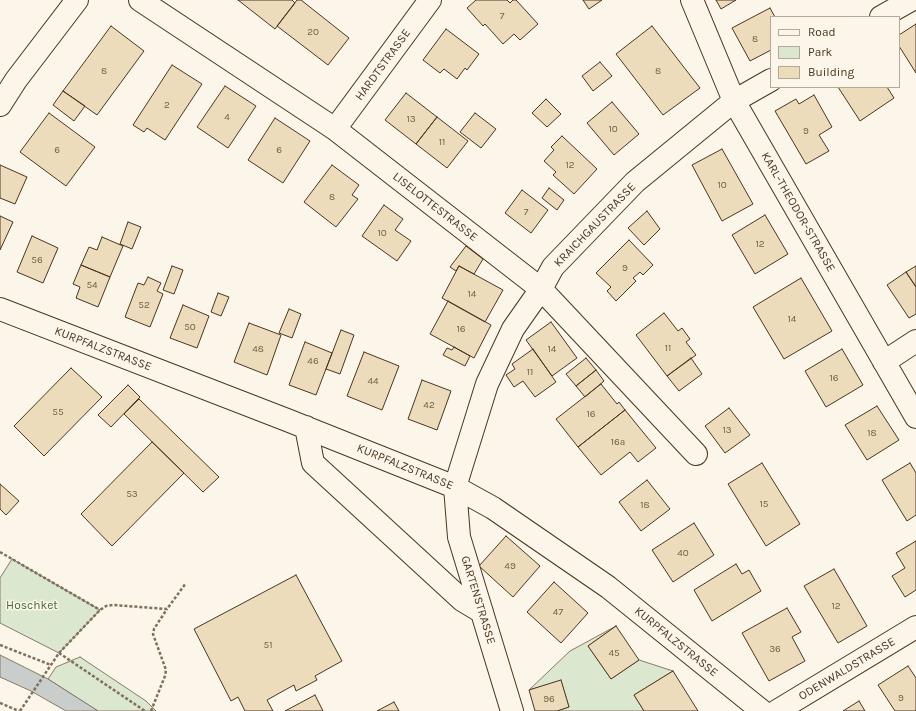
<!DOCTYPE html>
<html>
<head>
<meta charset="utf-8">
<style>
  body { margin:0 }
  #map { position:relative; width:916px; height:711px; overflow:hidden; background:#fbf6e9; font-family:Karla,sans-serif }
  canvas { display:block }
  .legend { position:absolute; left:770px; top:16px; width:130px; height:72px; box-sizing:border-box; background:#fbf6e9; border:1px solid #b4a999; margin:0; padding:5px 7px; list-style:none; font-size:12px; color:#4a3520 }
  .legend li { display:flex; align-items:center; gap:8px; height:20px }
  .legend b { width:20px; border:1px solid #b4a999 }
</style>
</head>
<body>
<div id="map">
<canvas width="916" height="711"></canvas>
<ul class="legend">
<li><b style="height:5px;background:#fbf6e9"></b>Road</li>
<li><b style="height:11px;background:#dce7d0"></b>Park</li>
<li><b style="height:11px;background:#ecdcbc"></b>Building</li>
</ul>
</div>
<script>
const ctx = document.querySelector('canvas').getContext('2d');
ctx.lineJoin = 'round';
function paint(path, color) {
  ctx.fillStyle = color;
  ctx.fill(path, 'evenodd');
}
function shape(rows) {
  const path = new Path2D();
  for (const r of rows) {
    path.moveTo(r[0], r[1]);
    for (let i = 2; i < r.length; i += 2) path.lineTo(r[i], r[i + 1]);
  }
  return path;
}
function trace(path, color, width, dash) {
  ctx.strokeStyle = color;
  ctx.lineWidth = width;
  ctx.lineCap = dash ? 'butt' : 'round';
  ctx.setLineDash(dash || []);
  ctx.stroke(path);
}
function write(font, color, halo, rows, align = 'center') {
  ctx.font = font + ' Karla,sans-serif';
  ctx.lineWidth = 3;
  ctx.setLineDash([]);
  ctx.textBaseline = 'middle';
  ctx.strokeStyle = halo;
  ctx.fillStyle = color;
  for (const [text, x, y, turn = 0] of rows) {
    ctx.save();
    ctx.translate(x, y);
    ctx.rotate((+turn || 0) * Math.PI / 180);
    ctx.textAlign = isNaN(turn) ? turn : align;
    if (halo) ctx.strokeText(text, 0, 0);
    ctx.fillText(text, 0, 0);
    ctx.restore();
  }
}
const green = shape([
  [12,559,100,610,59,653,0,623,0,578,12,559],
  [616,626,588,646,611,679,639,660,673,671,634,695,644,711,557,711,569,707,561,681,529,690,570,651,616,626],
  [80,657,146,701,156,711,98,711,48,679,56,667,80,657]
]);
paint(green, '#dce7d0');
trace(green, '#887966', 1);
const water = shape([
  [0,655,48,679,98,711,66,711,31,691,0,677,0,655]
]);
paint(water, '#c9cecd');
trace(water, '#887966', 1);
const building = shape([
  [238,0,292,0,295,3,275,29,238,0],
  [297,0,301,0,349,38,328,65,277,26,297,0],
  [476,0,507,0,510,3,513,0,516,0,538,24,520,40,514,34,503,44,485,24,483,26,467,8,476,0],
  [583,0,602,0,589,9,583,0],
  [716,0,736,0,721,9,716,0],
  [770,8,775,17,771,17,771,50,750,61,732,28,770,8],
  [916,24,916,73,899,46,899,35,916,24],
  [111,26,144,51,97,115,63,91,111,26],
  [652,26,700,88,663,115,616,54,652,26],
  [446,29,479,54,467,70,465,68,457,79,444,69,440,73,423,60,446,29],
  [600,62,612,76,593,91,582,76,600,62],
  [172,65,202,84,165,140,147,128,144,132,133,125,172,65],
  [225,86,256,106,228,148,197,127,225,86],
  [838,87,887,87,894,98,860,121,838,87],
  [63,91,85,106,74,121,53,105,63,91],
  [406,93,437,117,416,144,385,120,406,93],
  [814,95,832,127,819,135,829,151,806,164,775,111,796,99,799,104,814,95],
  [546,99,561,114,547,127,532,113,546,99],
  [612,102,639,134,614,155,587,123,612,102],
  [49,113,95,147,66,186,20,152,49,113],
  [475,113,496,129,481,148,460,132,475,113],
  [437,117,468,141,447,168,416,144,437,117],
  [275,118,310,141,283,183,248,160,275,118],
  [562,136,597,169,574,194,553,175,556,172,544,161,554,150,551,147,562,136],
  [722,149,753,204,722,221,692,165,722,149],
  [0,165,27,177,15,204,0,198,0,165],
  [332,165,359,185,352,195,358,199,336,227,304,202,332,165],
  [549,188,564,200,557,210,542,198,549,188],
  [522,190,548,210,531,233,505,213,522,190],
  [384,205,403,219,395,230,411,241,397,261,362,236,384,205],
  [647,211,660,229,644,245,628,228,647,211],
  [765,215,788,254,755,274,732,235,765,215],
  [0,216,13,222,0,250,0,216],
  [128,222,141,227,132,249,120,244,128,222],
  [32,236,58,248,43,283,17,272,32,236],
  [102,237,123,246,110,277,81,265,89,247,97,250,102,237],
  [629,240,653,265,643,275,640,272,633,278,636,281,616,301,607,291,611,287,596,273,629,240],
  [466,246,483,259,474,274,459,266,456,271,450,267,466,246],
  [81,265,110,277,98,307,76,298,80,287,73,284,81,265],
  [172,266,183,270,174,294,163,290,172,266],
  [459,266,503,290,485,322,442,298,459,266],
  [916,266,916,287,906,272,916,266],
  [906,272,916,287,916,314,909,318,887,285,906,272],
  [148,277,161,283,157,291,163,294,150,327,125,317,138,283,144,285,148,277],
  [801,278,832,331,784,359,753,307,801,278],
  [218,293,229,297,221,316,211,312,218,293],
  [448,301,491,325,474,358,430,334,448,301],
  [183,305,209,316,197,348,170,338,183,305],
  [289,309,301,314,292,338,279,333,289,309],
  [664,313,678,331,682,328,690,339,686,342,696,355,667,376,636,335,664,313],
  [551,322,577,358,552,376,526,340,551,322],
  [249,323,281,335,267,375,234,362,249,323],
  [341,330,354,335,340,374,326,369,341,330],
  [305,342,332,353,316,395,289,385,305,342],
  [454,347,470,356,465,366,443,355,447,348,452,350,454,347],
  [533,349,556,382,535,397,523,381,514,387,506,375,515,369,512,364,533,349],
  [842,349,863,385,826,407,805,371,842,349],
  [364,352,399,366,382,410,347,396,364,352],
  [586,358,596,370,576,386,566,374,586,358],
  [691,358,702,374,679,391,667,376,691,358],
  [71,368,102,397,44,456,14,426,71,368],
  [596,370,604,381,585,397,576,386,596,370],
  [422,380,451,391,437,430,408,419,422,380],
  [601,384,617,404,619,402,625,410,578,447,556,419,601,384],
  [128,385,140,397,111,427,98,415,128,385],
  [139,399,219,477,203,492,124,414,139,399],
  [877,406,899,440,867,460,845,425,877,406],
  [729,408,750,435,725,453,705,426,729,408],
  [625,410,656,448,638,462,630,452,601,475,578,447,625,410],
  [152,442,184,473,112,546,81,514,152,442],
  [762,463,800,524,766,546,728,484,762,463],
  [910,463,916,473,916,515,907,521,882,480,910,463],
  [647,480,670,509,641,531,619,502,647,480],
  [0,484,19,501,6,515,0,509,0,484],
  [694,523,714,555,673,582,652,550,694,523],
  [506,536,540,566,513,597,479,566,506,536],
  [916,541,916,590,905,597,892,576,905,568,896,553,916,541],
  [736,564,742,574,749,570,761,591,712,621,694,590,736,564],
  [834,569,867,626,838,643,804,586,834,569],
  [296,575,342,661,315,676,317,680,296,691,294,685,267,700,273,711,245,711,238,697,231,701,194,629,296,575],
  [554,582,588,613,561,643,527,612,554,582],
  [787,608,801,632,792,637,805,661,769,681,742,633,787,608],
  [616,626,639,660,611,679,588,646,616,626],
  [908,666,916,678,916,711,895,711,878,685,908,666],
  [673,671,698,711,644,711,634,695,673,671],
  [561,680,569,707,557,711,535,711,529,690,561,680],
  [315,695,323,711,285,711,315,695],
  [859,701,865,711,843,711,859,701],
  [394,702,399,711,377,711,394,702]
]);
paint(building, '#ecdcbc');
trace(building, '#4a3520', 1);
const minor = shape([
  [140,0,335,129,541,289,696,454],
  [692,0,734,101,916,417],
  [881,17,911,0],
  [0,105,16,80,77,0],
  [335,129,430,0],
  [0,309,287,420,455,487,493,508,608,587,762,711],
  [884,362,916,341],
  [306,427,313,463,462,600,482,612],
  [512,711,459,537,455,487,487,384,513,329,541,289,553,267,635,182,734,101,771,80],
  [777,711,916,627]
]);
trace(minor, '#4a3520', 24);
trace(shape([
  [0,552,100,610],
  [0,645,51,665],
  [59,653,145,711],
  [0,703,19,711],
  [20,711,59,653,100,610,106,606,113,605,167,609,186,583],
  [151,711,165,676,166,670,153,634,154,629,167,609]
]), '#7f6f5c', 2.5, [3, 2]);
trace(minor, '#fbf6e9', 22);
write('10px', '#725f47', null, [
  ["7",502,16],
  ["20",313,32],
  ["8",755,39],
  ["8",104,71],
  ["8",658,71],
  ["2",167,105],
  ["4",227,117],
  ["13",411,119],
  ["10",613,129],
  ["9",806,131],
  ["11",442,142],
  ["6",57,150],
  ["6",279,150],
  ["12",570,165],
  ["10",722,185],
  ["8",332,197],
  ["7",526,212],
  ["10",382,233],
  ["12",760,244],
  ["56",37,260],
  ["9",625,268],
  ["54",92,285],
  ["14",472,294],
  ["52",144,305],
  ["14",792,319],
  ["50",190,327],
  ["16",461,329],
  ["11",668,348],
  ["48",258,349],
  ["14",552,349],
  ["46",313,361],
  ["11",530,372],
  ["16",834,378],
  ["44",373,381],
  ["42",429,405],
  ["55",58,412],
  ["16",591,414],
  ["13",727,430],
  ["18",872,433],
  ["16a",618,442],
  ["53",132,494],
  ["15",764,504],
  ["18",645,505],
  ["40",683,553],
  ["49",510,566],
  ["12",836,606],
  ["47",558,612],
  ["51",268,645],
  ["36",775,649],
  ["45",614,653],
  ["9",901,698],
  ["96",549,699]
]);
write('12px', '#4a3520', '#fbf6e9', [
  ["HARDTSTRASSE",383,65,-54],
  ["LISELOTTESTRASSE",435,207,38],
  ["KARL-THEODOR-STRASSE",798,212,60],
  ["KRAICHGAUSTRASSE",595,225,-46],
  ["KURPFALZSTRASSE",103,349,21],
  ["KURPFALZSTRASSE",405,467,22],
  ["GARTENSTRASSE",478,600,73],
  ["KURPFALZSTRASSE",676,642,39],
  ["ODENWALDSTRASSE",847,669,-31]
]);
write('12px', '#436837', '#fbf6e9', [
  ["Hoschket",32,606]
]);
</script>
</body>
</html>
